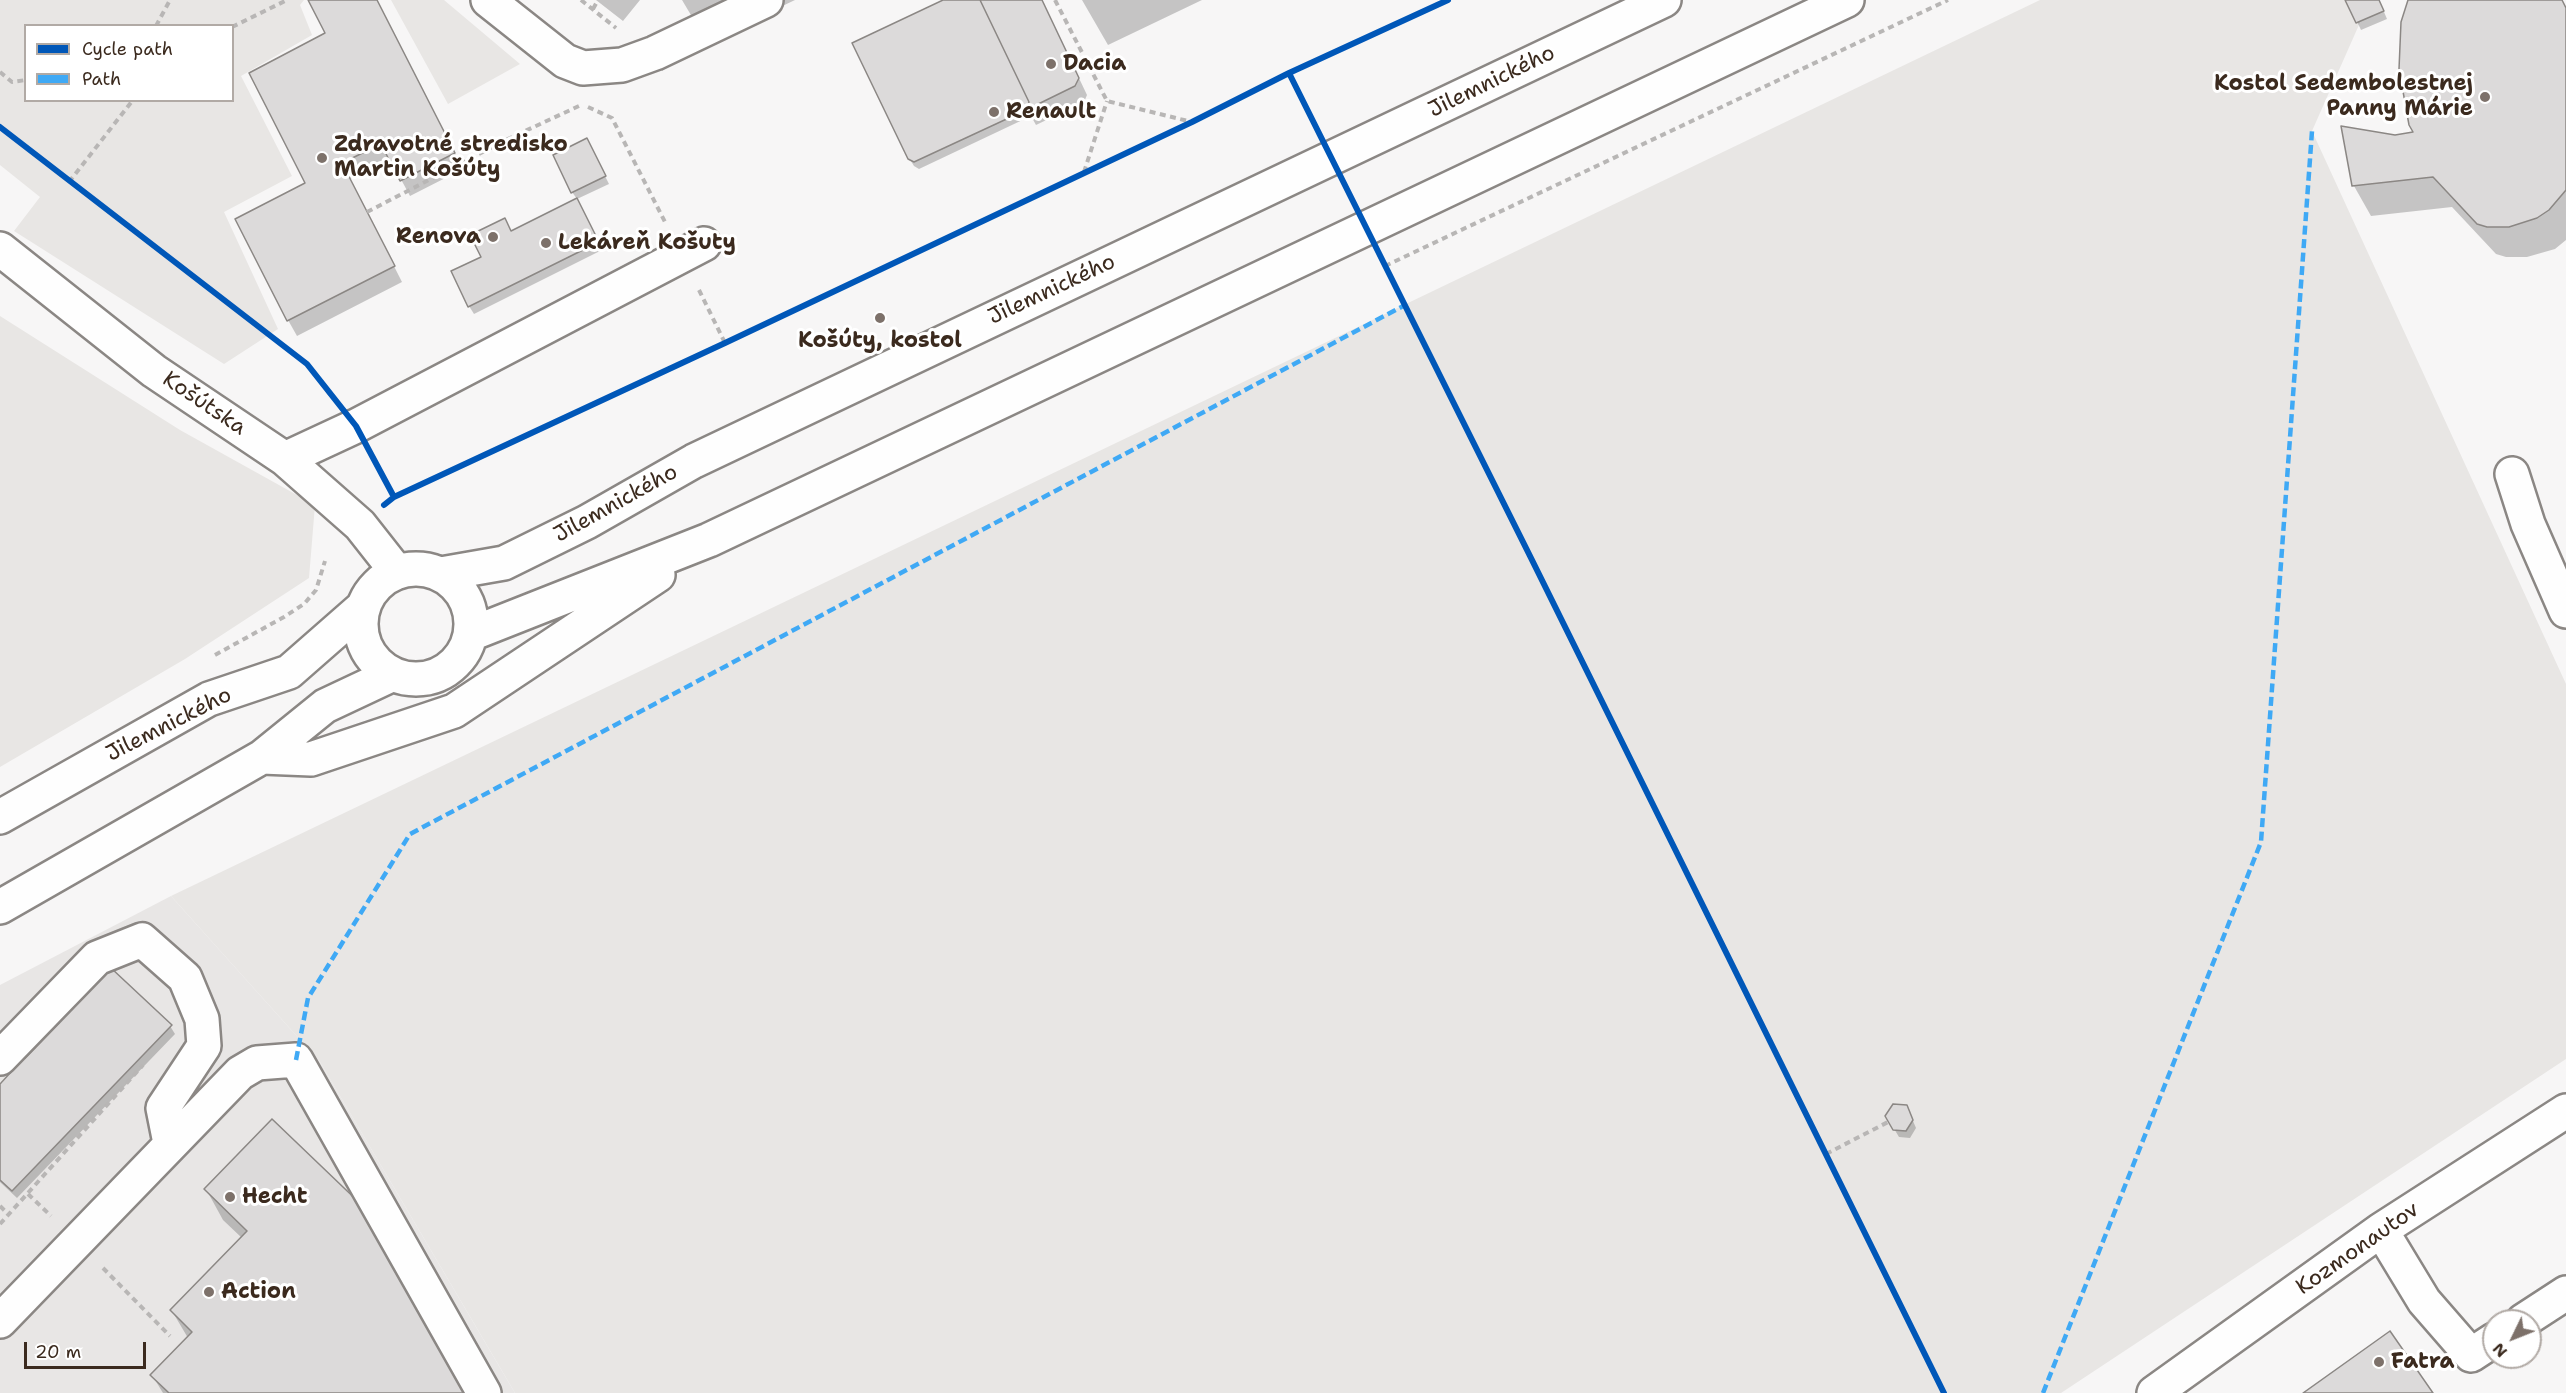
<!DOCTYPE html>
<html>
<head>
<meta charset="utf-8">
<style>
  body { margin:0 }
  #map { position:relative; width:2566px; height:1393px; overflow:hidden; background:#f7f6f6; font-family:"Shantell Sans",sans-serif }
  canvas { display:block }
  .legend { position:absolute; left:24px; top:24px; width:210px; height:78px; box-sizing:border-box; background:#fff; border:2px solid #b1aaa5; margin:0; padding:8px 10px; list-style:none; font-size:18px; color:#3b2a1e }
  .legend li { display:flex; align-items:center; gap:12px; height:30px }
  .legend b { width:30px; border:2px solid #b1aaa5 }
  .north { position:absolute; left:2482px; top:1309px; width:60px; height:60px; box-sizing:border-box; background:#fff; border:2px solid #b1aaa5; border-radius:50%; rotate:227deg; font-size:16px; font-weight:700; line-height:24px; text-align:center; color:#3b2a1e }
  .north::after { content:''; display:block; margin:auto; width:21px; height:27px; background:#7d716a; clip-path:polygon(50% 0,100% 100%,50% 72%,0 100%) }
  .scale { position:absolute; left:24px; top:1342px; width:122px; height:27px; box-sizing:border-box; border:3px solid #3b2a1e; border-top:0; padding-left:8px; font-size:18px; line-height:21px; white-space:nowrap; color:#3b2a1e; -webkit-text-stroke:4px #fff; paint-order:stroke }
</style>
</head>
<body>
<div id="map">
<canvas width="2566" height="1393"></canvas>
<ul class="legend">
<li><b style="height:8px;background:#0057b8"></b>Cycle path</li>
<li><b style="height:8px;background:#3fa9f5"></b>Path</li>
</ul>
<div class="north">N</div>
<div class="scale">20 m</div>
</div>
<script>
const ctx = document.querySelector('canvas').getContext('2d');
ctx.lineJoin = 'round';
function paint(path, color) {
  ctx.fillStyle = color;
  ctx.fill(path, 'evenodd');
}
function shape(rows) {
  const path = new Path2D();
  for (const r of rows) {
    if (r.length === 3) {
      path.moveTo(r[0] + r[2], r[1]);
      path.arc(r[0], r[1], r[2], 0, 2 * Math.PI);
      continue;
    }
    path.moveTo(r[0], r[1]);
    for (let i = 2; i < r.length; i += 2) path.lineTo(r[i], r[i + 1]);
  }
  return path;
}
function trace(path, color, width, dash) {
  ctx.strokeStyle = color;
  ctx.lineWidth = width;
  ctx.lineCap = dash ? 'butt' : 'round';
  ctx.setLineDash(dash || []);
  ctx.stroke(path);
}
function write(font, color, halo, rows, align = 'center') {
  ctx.font = font + ' "Shantell Sans",sans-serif';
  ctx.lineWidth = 6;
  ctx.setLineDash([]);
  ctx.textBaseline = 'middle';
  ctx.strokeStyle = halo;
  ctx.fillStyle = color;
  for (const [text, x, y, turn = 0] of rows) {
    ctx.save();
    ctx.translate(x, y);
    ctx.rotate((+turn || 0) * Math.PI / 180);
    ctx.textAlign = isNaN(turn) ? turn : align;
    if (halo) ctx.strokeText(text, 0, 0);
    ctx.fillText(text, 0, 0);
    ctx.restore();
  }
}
paint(shape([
  [171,896,320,1062,515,1393,0,1393,0,985]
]), '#e8e6e5');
paint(shape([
  [0,0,304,0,300,5,312,35,241,76,292,176,224,212,278,329,224,364,14,231,40,197,0,165],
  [26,26,232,26,232,100,26,100],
  [391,0,444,0,520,64,448,104],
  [2040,0,2370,0,2312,131,2566,684,2566,1059,2061,1393,515,1393,320,1062,171,896],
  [0,316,180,430,315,505,309,578,185,659,0,767]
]), '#e8e6e4');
paint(shape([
  [310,0,376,0,463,169,410,196,390,159,350,179,402,282,297,336,288,320,327,34],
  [596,0,640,0,623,21],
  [682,0,795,0,707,42],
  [946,0,1042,0,1087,95,1084,102,1036,125,1031,116,919,169,914,166,909,158],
  [1082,0,1202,0,1108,45],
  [2347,0,2379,0,2387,19,2361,30],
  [2410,0,2561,0,2566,8,2566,240,2555,249,2527,257,2506,257,2496,254,2452,207,2371,216,2354,186,2395,136,2415,134],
  [591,148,609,184,577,199,572,192],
  [581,207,602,250,474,314,469,306,483,258,511,233],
  [71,1012,170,1026,175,1034,17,1198,0,1182,0,1086],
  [1910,1114,1916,1128,1910,1138,1899,1137,1887,1117],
  [206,1189,469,1393,163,1393,152,1375,188,1338,172,1311,242,1238,223,1220]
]), '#0003');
const building = shape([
  [308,0,377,0,455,153,400,181,381,144,342,163,395,266,287,321,235,219,305,183,249,73,325,33,308,0],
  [943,0,980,0,1029,102,1026,110,914,162,908,159,852,43,943,0],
  [980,0,1042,0,1079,78,1075,86,1026,110,1029,102,980,0],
  [2345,0,2379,0,2384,11,2356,23,2345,0],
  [2408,0,2562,0,2566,8,2566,190,2549,210,2537,218,2509,227,2487,227,2477,224,2433,177,2352,186,2341,126,2395,135,2413,132,2409,125,2399,69,2401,22,2408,0],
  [587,138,606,176,571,193,553,155,587,138],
  [577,198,599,242,468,307,451,271,481,257,470,235,505,218,511,231,577,198],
  [111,968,172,1025,12,1191,0,1180,0,1084,11,1072,8,1069,21,1054,25,1058,59,1023,56,1019,67,1007,71,1010,111,968],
  [1893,1104,1907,1105,1913,1120,1906,1131,1893,1130,1885,1116,1893,1104],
  [272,1119,367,1210,471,1393,169,1393,150,1375,192,1332,170,1310,247,1231,204,1189,272,1119],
  [2390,1331,2433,1393,2303,1393,2390,1331]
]);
paint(building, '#dcdada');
trace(building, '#8b8784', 1.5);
const minor = shape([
  [488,0,565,61,583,68,622,65,655,53,766,0],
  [0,249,154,371,285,459,360,525,397,572],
  [285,459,356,426,704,244],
  [2512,474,2528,524,2566,611],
  [0,1058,97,958,142,940,185,978,202,1019,204,1046,163,1108,170,1143],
  [2381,1230,2424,1301,2471,1355,2494,1340],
  [0,1321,240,1073,257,1063,296,1060,484,1393],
  [2523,1321,2566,1293],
  [2154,1393,2381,1230,2566,1111]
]);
const major = shape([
  [416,624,55],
  [441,574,504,563,587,522,694,461,1664,0],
  [471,634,709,540,1847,0],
  [262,757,311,759,454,711,658,575],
  [0,817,209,699,289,672,362,608],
  [0,907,262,757,325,706,393,674]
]);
trace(minor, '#8b8784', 38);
trace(major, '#8b8784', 38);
trace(shape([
  [581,0,616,28],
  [1055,0,1107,101,1192,122],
  [593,9,598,0],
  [156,26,170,0],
  [232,27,287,0],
  [0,72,12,82,26,80],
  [588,107,612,118,665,222],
  [0,127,307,364,332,397],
  [1084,172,1107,101],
  [69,182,133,100],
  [367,212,510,138,579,106],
  [1385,266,1948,0],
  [699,290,725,343],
  [373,458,394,497],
  [215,655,284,617,304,604,316,590,325,561],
  [1826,1154,1888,1122],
  [28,1194,51,1216],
  [0,1206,9,1215],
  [0,1224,143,1065],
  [103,1268,170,1336]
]), '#b8b6b5', 4, [6, 4.5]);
trace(minor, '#fefefe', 33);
trace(major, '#fefefe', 33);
trace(shape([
  [296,1060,308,998,410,834,1405,305],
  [2043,1393,2261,842,2312,131]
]), '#3fa9f5', 4.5, [9, 4.5]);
trace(shape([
  [1289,73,1531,558,1944,1393],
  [0,127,307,364,356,426,394,497],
  [384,505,394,497,725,343,1192,122,1289,73,1448,0]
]), '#0057b8', 6);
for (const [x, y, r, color] of [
  [1051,64,6,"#7d716a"],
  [2485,97,6,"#7d716a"],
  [994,112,6,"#7d716a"],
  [322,158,6,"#7d716a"],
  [493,237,6,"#7d716a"],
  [546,243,6,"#7d716a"],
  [880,318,6,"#7d716a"],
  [230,1197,6,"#7d716a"],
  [209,1292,6,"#7d716a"],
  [2379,1362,6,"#7d716a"]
]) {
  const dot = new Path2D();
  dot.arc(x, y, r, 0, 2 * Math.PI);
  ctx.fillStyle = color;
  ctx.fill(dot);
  trace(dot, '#fff', 2);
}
write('bold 22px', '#3b2a1e', '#fff', [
  ["Dacia",1063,64],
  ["Kostol Sedembolestnej",2473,84,"right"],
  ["Panny Márie",2473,109,"right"],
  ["Renault",1006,112],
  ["Zdravotné stredisko",334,145],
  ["Martin Košúty",334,170],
  ["Renova",481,237,"right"],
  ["Lekáreň Košuty",558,243],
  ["Košúty, kostol",880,341,"center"],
  ["Hecht",242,1197],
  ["Action",221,1292],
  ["Fatra",2391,1362]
], 'left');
write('22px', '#3b2a1e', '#fff', [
  ["Jilemnického",1492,82,-26],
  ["Jilemnického",1052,290,-25],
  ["Košútska",204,404,34],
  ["Jilemnického",616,504,-29],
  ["Jilemnického",169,725,-27],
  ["Kozmonautov",2358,1249,-35]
]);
</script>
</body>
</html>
